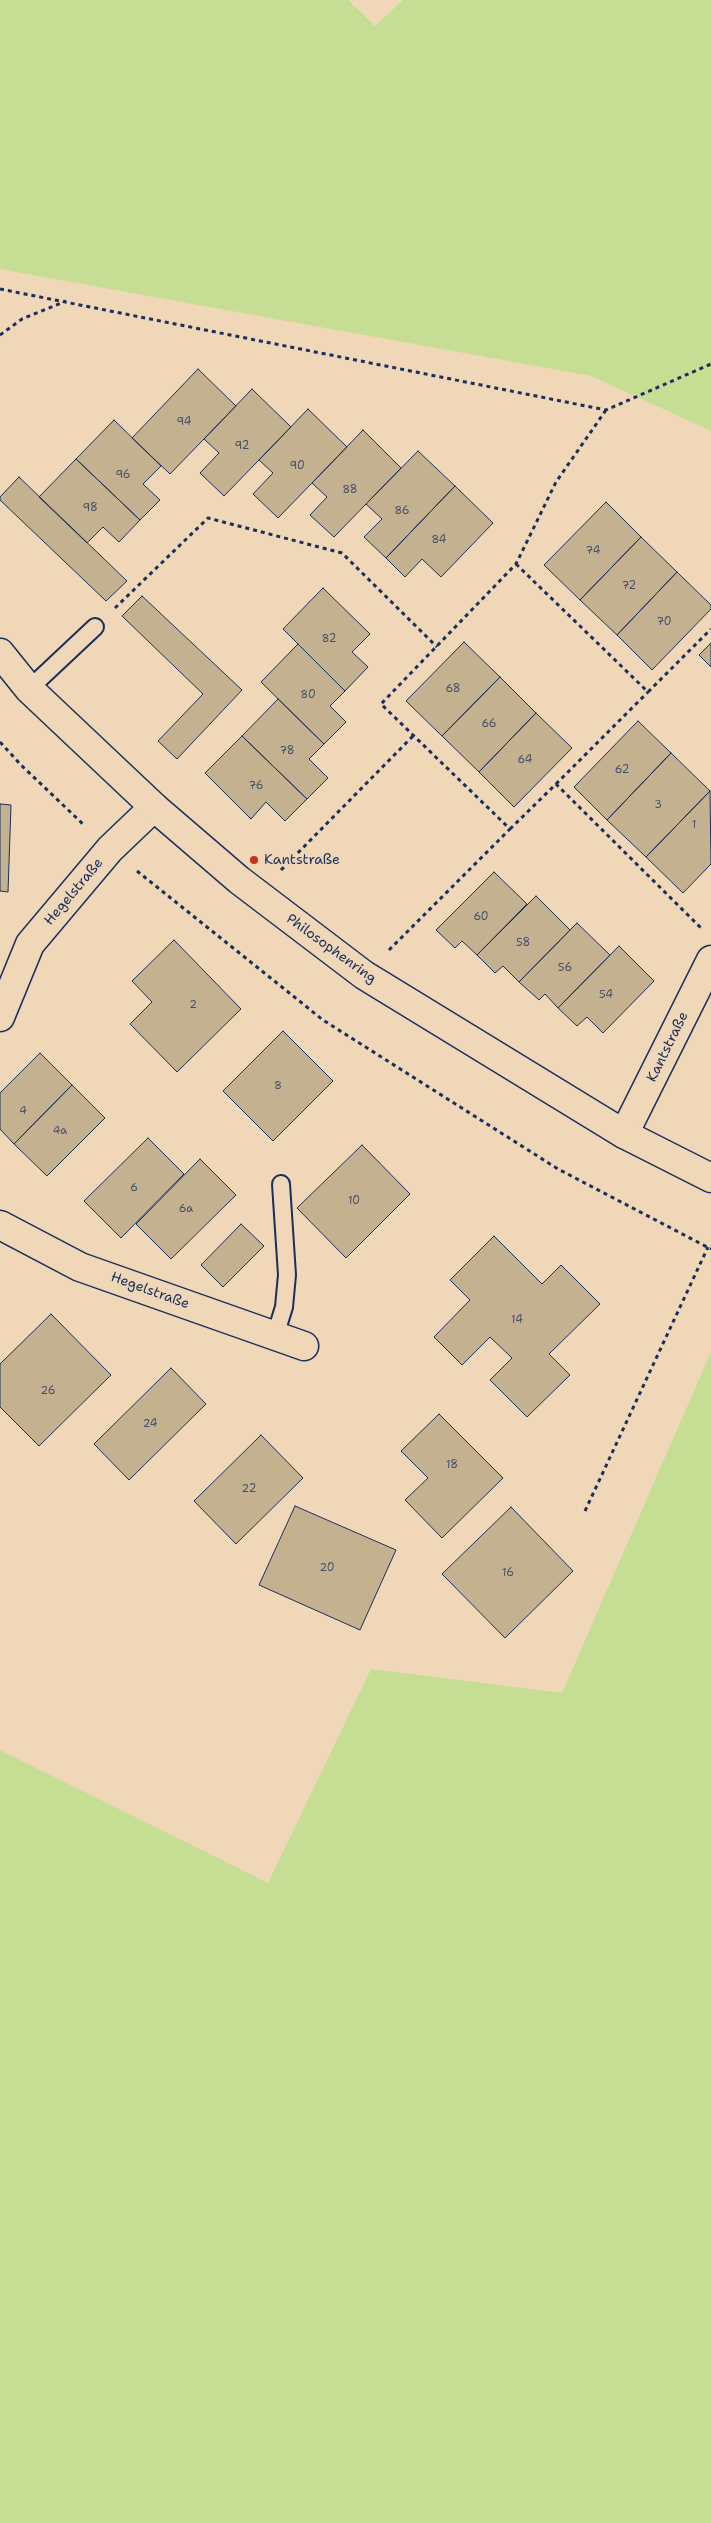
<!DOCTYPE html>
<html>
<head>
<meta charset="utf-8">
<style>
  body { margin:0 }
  canvas { display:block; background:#efd7b7 }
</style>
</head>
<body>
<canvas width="711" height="2523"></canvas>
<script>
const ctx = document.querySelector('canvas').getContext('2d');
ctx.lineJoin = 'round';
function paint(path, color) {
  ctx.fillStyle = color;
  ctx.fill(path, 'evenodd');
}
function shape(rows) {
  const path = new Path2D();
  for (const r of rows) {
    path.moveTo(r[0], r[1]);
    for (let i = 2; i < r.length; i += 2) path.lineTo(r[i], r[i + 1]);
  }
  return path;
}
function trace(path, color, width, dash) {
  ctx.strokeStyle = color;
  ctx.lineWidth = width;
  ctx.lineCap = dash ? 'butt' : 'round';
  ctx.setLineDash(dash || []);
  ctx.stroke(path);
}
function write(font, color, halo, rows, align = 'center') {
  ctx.font = font + ' "Shantell Sans",sans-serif';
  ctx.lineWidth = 5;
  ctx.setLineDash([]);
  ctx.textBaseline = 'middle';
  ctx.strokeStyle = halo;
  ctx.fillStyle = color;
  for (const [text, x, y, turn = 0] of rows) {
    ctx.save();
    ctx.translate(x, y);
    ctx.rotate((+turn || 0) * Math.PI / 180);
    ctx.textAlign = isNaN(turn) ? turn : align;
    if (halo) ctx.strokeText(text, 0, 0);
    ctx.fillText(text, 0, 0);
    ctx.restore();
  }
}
paint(shape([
  [0,0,348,0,375,26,403,0,711,0,711,431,591,376,0,269],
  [711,1352,711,2523,0,2523,0,1750,268,1883,371,1669,562,1693]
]), '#c6de94');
const building = shape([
  [198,369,236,406,170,474,132,438,198,369],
  [252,389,291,427,224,496,200,473,219,453,204,439,252,389],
  [308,409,347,447,278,518,253,494,273,473,259,460,308,409],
  [114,420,161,466,143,484,160,500,140,520,76,459,114,420],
  [363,430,401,468,334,537,310,515,327,497,312,483,363,430],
  [418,451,455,486,386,558,364,537,382,519,366,504,418,451],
  [76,459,140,520,119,542,103,527,87,543,39,497,76,459],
  [19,477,127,581,106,601,0,500,0,497,19,477],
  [455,486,493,523,441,577,422,559,405,577,386,558,455,486],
  [606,502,641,537,580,600,544,565,606,502],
  [641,537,677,572,617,635,580,600,641,537],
  [677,572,711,605,711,609,652,670,617,635,677,572],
  [323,588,370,634,352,652,368,667,345,691,283,629,323,588],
  [142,596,242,690,177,759,158,741,203,694,122,616,142,596],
  [464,642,500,677,442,736,406,701,464,642],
  [711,643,711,667,699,655,711,643],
  [298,644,345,691,330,706,346,722,324,744,261,682,298,644],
  [500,677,536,713,479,772,442,736,500,677],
  [278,699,324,744,309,759,328,778,307,799,242,736,278,699],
  [536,713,572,748,514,807,479,772,536,713],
  [638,721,671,753,607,820,574,787,638,721],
  [242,736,307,799,285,821,266,802,251,819,205,773,242,736],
  [671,753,710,791,646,857,607,820,671,753],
  [710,791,711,864,683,893,646,857,710,791],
  [0,804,11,805,8,892,0,891,0,804],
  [494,872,527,904,477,955,462,941,455,948,436,930,494,872],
  [536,896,570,930,519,982,503,966,495,973,477,955,536,896],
  [577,923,610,955,558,1008,545,994,539,1000,519,982,577,923],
  [174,940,241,1009,177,1072,130,1024,152,1002,132,981,174,940],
  [619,946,654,981,603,1033,587,1017,577,1026,558,1008,619,946],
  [283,1031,333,1081,273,1141,223,1091,283,1031],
  [40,1053,72,1085,14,1144,0,1129,0,1093,40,1053],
  [72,1085,105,1118,47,1176,14,1144,72,1085],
  [148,1138,184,1174,121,1238,84,1201,148,1138],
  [362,1145,410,1194,346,1258,297,1208,362,1145],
  [200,1159,236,1195,171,1259,136,1224,200,1159],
  [241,1224,264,1246,223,1287,201,1265,241,1224],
  [494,1236,542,1284,561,1265,600,1304,549,1354,570,1375,527,1417,490,1380,512,1358,490,1337,462,1365,434,1337,470,1300,450,1280,494,1236],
  [51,1314,111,1375,39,1446,0,1407,0,1364,51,1314],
  [171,1368,206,1404,129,1480,94,1444,171,1368],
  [439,1414,503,1478,442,1538,405,1500,428,1478,401,1451,439,1414],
  [261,1435,303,1478,236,1544,194,1501,261,1435],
  [295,1506,396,1550,360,1630,259,1585,295,1506],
  [511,1507,573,1571,505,1638,442,1574,511,1507]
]);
paint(building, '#c3b190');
trace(building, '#1b2f5e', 1);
const service = shape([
  [29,689,95,627],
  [275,1336,284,1307,287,1275,281,1184]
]);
const minor = shape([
  [0,1017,30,944,110,849,154,807],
  [624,1134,711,960],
  [0,1225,80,1267,304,1346]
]);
const tertiary = shape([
  [0,653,29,689,154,807,239,880,364,975,624,1134,711,1178]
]);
trace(service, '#1b2f5e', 20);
trace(minor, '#1b2f5e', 31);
trace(tertiary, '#1b2f5e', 31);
trace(shape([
  [0,289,606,410,711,364],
  [0,335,22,319,66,301],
  [516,564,648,692,711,629],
  [115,608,208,518,342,553,437,647],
  [0,742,21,765,85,826],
  [556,784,648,692],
  [510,829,556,784,701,928],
  [281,870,414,735],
  [137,871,323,1020,558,1169,711,1249],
  [389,950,510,829,381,704,516,564,556,482,606,410],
  [585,1511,708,1247]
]), '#1b2f5e', 3, [4, 4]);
trace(service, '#efd7b7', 16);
trace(minor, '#efd7b7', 28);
trace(tertiary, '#efd7b7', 28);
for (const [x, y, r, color] of [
  [254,860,5,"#c8321e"]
]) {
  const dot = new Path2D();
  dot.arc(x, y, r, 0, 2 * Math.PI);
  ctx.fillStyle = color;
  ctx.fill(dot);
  trace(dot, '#efd7b7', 2);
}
write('11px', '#45506a', null, [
  ["94",184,422],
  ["92",242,446],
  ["90",297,466],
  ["96",123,475],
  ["88",350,490],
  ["98",90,508],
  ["86",402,511],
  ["84",439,540],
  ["74",593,551],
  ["72",629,586],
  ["70",664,622],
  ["82",329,639],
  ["68",453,689],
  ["80",308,695],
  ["66",489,724],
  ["78",287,751],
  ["64",525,760],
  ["62",622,770],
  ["76",256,786],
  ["3",658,805],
  ["1",694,825],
  ["60",481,917],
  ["58",523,943],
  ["56",565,968],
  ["54",606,995],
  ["2",193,1005],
  ["8",278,1086],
  ["4",23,1111],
  ["4a",60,1131],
  ["6",134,1188],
  ["10",354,1201],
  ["6a",186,1209],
  ["14",517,1320],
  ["26",48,1391],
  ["24",150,1424],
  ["18",452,1465],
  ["22",249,1489],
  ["20",327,1568],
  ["16",508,1573]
]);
write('14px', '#1b2f5e', '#efd7b7', [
  ["Kantstraße",264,860]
], 'left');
write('14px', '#1b2f5e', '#efd7b7', [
  ["Hegelstraße",74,892,-50],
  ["Philosophenring",331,949,36],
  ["Kantstraße",668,1047,-64],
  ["Hegelstraße",150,1291,20]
]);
</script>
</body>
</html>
